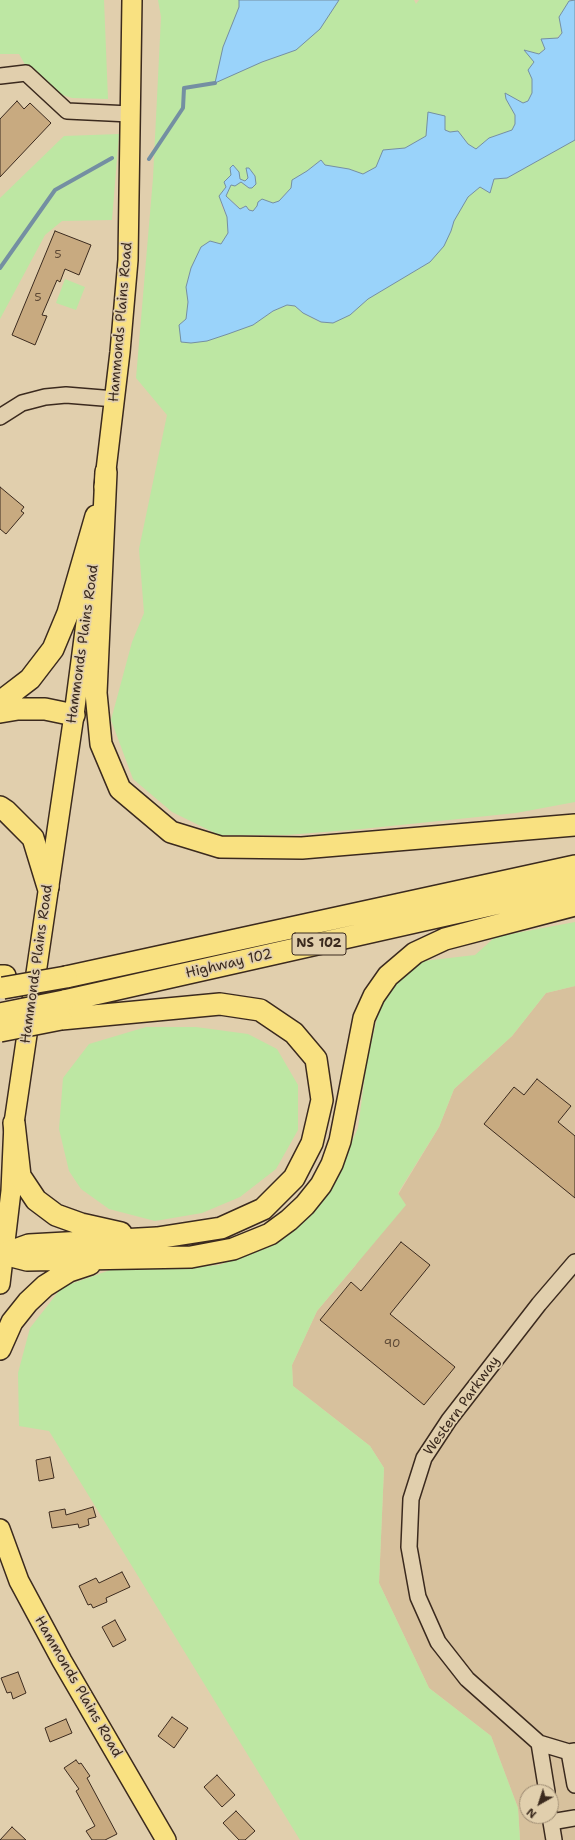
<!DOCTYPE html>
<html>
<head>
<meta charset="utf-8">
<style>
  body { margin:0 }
  #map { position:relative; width:575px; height:1840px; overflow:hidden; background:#e1cfad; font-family:"Shantell Sans",sans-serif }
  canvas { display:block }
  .north { position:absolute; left:519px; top:1784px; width:40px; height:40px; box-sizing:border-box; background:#e1cfad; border:1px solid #9f8d74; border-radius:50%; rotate:219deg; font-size:11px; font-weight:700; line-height:16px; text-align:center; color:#3b2a1e }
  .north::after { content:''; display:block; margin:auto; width:14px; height:18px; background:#3b2a1e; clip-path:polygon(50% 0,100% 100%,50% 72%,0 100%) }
</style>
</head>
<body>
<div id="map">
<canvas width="575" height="1840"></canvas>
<div class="north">N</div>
</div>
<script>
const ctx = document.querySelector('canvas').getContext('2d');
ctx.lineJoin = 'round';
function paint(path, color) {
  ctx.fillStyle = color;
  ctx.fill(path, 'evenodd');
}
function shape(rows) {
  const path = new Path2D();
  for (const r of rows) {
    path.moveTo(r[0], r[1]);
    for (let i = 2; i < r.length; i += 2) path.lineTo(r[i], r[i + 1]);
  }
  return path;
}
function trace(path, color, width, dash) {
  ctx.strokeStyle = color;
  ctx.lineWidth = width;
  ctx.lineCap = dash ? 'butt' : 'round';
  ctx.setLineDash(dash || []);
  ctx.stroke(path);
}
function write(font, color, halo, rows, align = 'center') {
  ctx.font = font + ' "Shantell Sans",sans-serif';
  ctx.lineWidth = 3.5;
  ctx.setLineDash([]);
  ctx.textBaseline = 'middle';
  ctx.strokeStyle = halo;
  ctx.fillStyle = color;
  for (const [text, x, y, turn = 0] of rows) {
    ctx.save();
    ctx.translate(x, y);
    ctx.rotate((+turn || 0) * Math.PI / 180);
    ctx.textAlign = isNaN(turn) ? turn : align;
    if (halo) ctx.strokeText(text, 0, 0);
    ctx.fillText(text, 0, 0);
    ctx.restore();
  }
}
paint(shape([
  [575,986,575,1840,520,1840,518,1808,491,1736,429,1688,379,1583,384,1468,370,1446,293,1386,292,1365,317,1311,355,1266,439,1127,454,1089,512,1036,546,993],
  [527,1792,551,1792,551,1816,527,1816]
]), '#d7c19d');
paint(shape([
  [0,0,104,0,108,99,72,98,47,90,30,73,19,54,0,54],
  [158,0,239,0,239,7,234,21,262,62,296,50,339,0,414,0,416,4,419,0,570,0,559,17,562,33,539,54,525,50,534,62,529,70,532,79,532,93,528,101,523,103,517,99,506,99,515,115,515,124,512,130,489,138,476,149,468,144,458,131,450,132,445,130,429,112,426,136,405,148,384,150,376,167,363,174,349,169,325,165,321,160,307,171,292,180,291,188,279,201,273,203,264,200,253,211,244,206,241,209,226,196,231,185,241,182,249,188,255,176,249,168,248,178,245,181,240,179,238,176,231,175,223,192,221,205,227,217,228,233,221,244,210,241,201,248,191,268,186,286,188,302,186,319,179,325,207,341,253,325,273,311,287,305,295,306,303,313,320,322,333,323,350,315,368,299,430,262,451,231,453,221,461,207,468,197,480,187,490,193,494,179,507,178,575,140,575,802,516,813,362,829,287,835,219,835,172,812,133,779,111,720,132,642,144,613,139,549,167,415,136,378,153,178,161,17],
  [119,134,112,220,62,221,45,235,0,319,0,198,64,136],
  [65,279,85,287,76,310,56,303],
  [575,922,575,986,546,993,512,1036,454,1089,439,1127,398,1193,406,1205,317,1311,292,1365,293,1386,370,1446,384,1468,379,1583,429,1688,491,1736,518,1808,520,1840,300,1840,49,1431,19,1426,18,1373,30,1328,62,1287,116,1268,176,1269,219,1265,274,1245,305,1220,333,1184,358,1128,367,1060,383,994,423,961,475,955,495,937],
  [146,1027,196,1027,248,1034,277,1049,298,1085,298,1130,276,1169,240,1197,202,1213,155,1221,109,1209,81,1189,69,1171,59,1129,63,1078,89,1044]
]), '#bde7a3');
const water = shape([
  [239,0,339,0,320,29,296,50,262,62,215,83,223,47,239,7,239,0],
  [575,0,575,140,507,178,494,179,490,193,480,187,468,197,454,221,451,231,444,246,430,262,368,299,350,315,333,323,321,322,303,313,295,306,287,305,273,311,253,325,228,334,207,341,191,343,181,342,179,325,186,319,188,302,186,287,191,268,201,247,210,241,221,244,228,233,227,217,219,196,226,187,224,182,231,175,230,168,233,165,239,172,240,179,245,181,248,178,246,168,249,168,255,176,256,184,252,188,249,188,241,182,235,186,231,185,226,196,240,209,246,206,249,210,253,211,257,206,258,202,262,199,273,203,279,201,291,188,292,180,307,171,321,160,325,165,349,169,363,174,376,167,383,150,405,148,426,136,428,112,445,116,445,130,450,132,458,131,468,144,476,149,489,138,512,130,515,124,515,115,506,99,505,93,523,103,528,101,532,93,532,79,528,70,534,62,524,50,539,54,545,49,541,39,558,38,562,33,559,17,569,1,575,0]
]);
paint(water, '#9ad3fa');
trace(water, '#748fa2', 1);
trace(shape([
  [149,159,183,108,184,88,215,83],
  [0,268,55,190,112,158]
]), '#748fa2', 4);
const building = shape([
  [17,101,24,109,30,103,51,123,0,177,0,119,17,101],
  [55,231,91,245,79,275,65,269,60,282,57,280,42,315,47,316,35,345,12,335,55,231],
  [0,487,24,507,21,511,24,513,6,534,0,529,0,487],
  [537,1079,571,1106,558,1122,575,1136,575,1198,484,1124,514,1087,524,1095,537,1079],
  [401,1242,430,1265,390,1314,455,1367,424,1405,320,1320,351,1282,361,1291,401,1242],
  [50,1457,54,1478,39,1481,36,1460,50,1457],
  [93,1507,96,1517,88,1519,89,1525,79,1528,78,1524,52,1528,49,1512,65,1509,66,1515,93,1507],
  [122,1572,130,1587,106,1598,107,1602,93,1608,91,1604,88,1605,79,1586,96,1578,99,1583,122,1572],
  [115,1620,126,1640,113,1647,102,1627,115,1620],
  [18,1672,26,1693,13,1699,11,1692,7,1693,1,1678,18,1672],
  [172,1717,188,1728,174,1748,158,1736,172,1717],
  [66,1719,72,1733,50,1742,45,1728,66,1719],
  [76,1760,79,1764,81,1763,90,1776,87,1778,117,1834,105,1840,92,1840,86,1831,95,1826,76,1791,79,1789,64,1768,76,1760],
  [217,1775,235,1795,222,1807,204,1787,217,1775],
  [236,1811,255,1831,245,1840,239,1840,223,1823,236,1811],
  [12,1827,26,1840,0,1840,12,1827]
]);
paint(building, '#c8aa80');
trace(building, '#3b2a1e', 1);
const minor = shape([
  [0,76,26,73,67,111,130,114],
  [0,417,22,403,45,397,66,395,115,399],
  [575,1262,539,1304,449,1420,424,1458,411,1499,409,1547,418,1597,438,1642,467,1679,539,1743,569,1752,575,1751],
  [539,1743,547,1792],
  [569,1752,575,1785],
  [550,1816,554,1840],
  [551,1822,575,1818]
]);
const major = shape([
  [104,487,120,352,128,260,132,0],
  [0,1284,11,1191,14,1123,74,715,93,569],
  [0,1529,19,1581,62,1661,166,1840]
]);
const highway = shape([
  [106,472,96,693,101,744,120,789,171,832,220,847,302,848,575,825],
  [0,702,30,679,53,649,68,613,96,516],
  [0,712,18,709,45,709,74,715],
  [0,807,6,811,33,838,48,887],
  [0,976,5,976],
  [66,977,575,866],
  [64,1001,575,886],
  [14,1123,20,1176,36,1200,56,1215,81,1224,121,1233],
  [4,1254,27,1260,191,1257,233,1249,270,1234,289,1220,305,1205,321,1185,332,1164,340,1141,364,1018,374,996,388,976,415,953,445,939,575,905],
  [4,1254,29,1245,157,1238,221,1228,263,1209,294,1178,312,1143,322,1100,316,1059,294,1033,260,1010,220,1004,61,1019],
  [0,1349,12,1322,28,1302,45,1286,69,1271,90,1264]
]);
trace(minor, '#3b2a1e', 18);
trace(major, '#3b2a1e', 22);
trace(highway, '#3b2a1e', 24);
trace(minor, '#e1cfad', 15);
trace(major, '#f9e181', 19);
trace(highway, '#f9e181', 21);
const highwayBridge = shape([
  [3,988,66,977],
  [0,1014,64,1001],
  [0,1031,61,1019]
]);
trace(highwayBridge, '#3b2a1e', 24, []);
trace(highwayBridge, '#f9e181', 21);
write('12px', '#5e4a36', null, [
  ["5",58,255],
  ["5",38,298],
  ["90",392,1344]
]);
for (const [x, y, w] of [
  [319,944,54]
]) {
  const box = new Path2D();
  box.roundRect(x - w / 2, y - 11, w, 22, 3);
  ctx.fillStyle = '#e1cfad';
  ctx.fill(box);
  trace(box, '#3b2a1e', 1);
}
write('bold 13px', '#3b2a1e', null, [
  ["NS 102",319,944]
]);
write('14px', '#3b2a1e', '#e1cfad', [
  ["Hammonds Plains Road",121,322,-85],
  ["Hammonds Plains Road",83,644,-82],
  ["Hammonds Plains Road",37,964,-82],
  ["Highway 102",229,964,-13],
  ["Western Parkway",462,1406,-54],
  ["Hammonds Plains Road",78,1687,60]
]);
</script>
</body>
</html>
